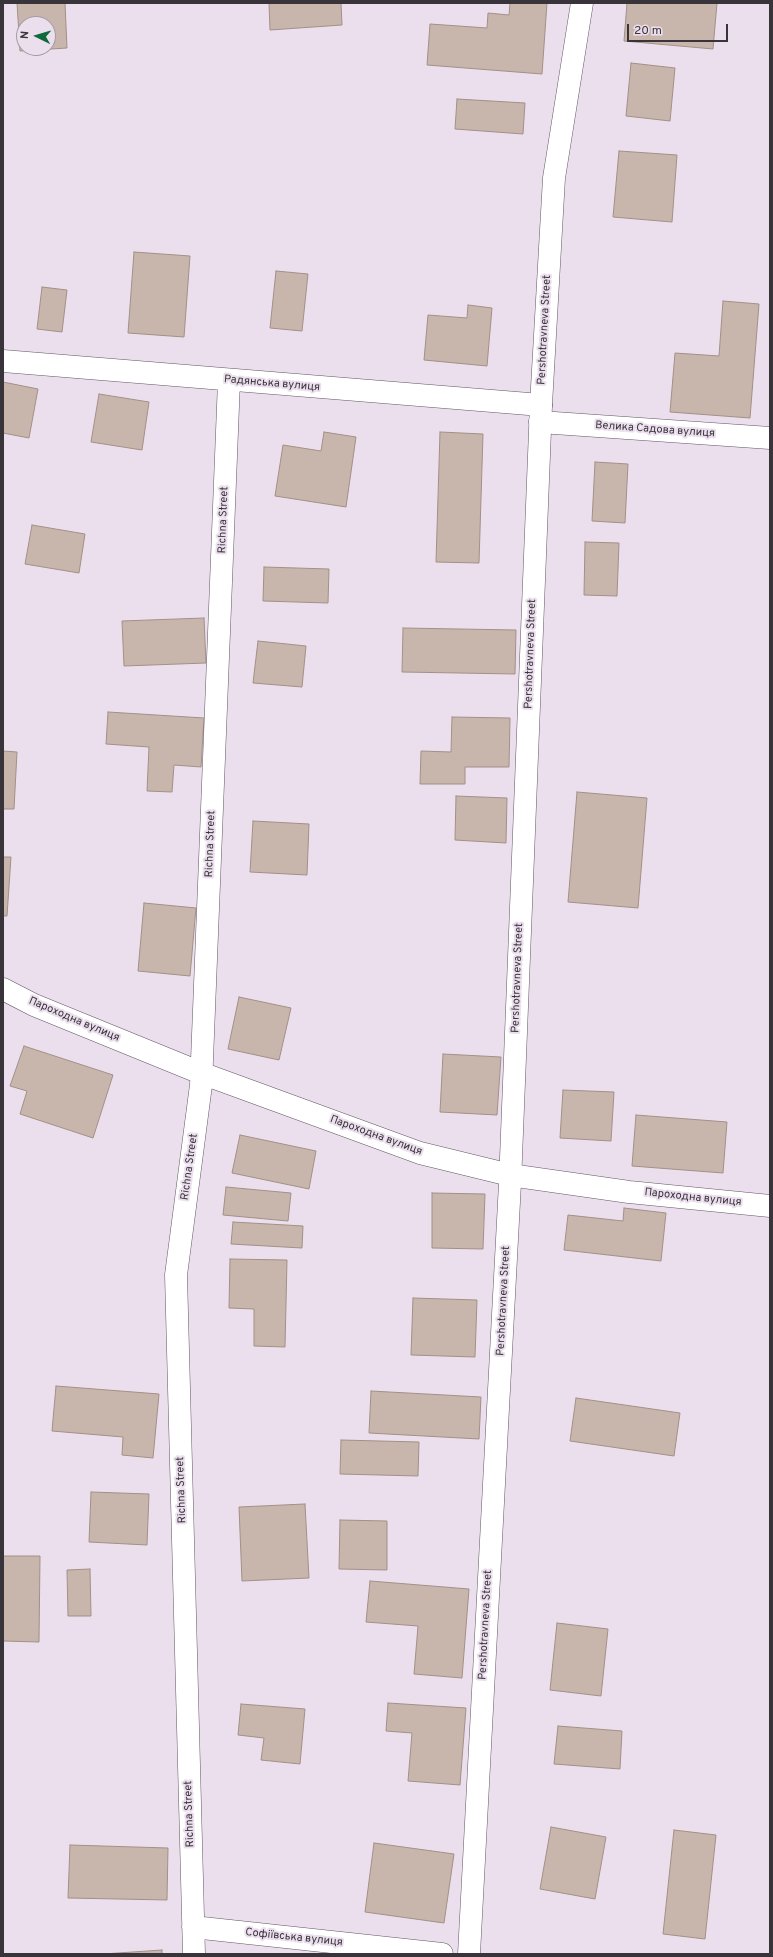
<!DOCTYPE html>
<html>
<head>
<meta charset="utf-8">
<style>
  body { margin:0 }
  #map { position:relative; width:773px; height:1957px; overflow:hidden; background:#ebdfee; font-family:Overpass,sans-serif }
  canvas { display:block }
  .frame { position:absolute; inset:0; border:4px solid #39343a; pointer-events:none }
  .north { position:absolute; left:16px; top:16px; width:40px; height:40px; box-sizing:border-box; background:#ebdfee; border:1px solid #a49ba6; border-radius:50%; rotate:275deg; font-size:11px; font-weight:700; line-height:16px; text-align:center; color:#39343a }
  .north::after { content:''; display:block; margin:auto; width:14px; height:18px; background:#0e693c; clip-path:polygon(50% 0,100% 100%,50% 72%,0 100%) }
  .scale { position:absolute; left:627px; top:24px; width:101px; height:18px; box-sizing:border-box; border:2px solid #39343a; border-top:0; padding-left:5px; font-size:12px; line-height:14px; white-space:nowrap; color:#39343a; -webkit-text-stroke:3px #ebdfee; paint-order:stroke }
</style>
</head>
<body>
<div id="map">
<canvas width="773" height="1957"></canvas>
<div class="frame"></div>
<div class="north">N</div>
<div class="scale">20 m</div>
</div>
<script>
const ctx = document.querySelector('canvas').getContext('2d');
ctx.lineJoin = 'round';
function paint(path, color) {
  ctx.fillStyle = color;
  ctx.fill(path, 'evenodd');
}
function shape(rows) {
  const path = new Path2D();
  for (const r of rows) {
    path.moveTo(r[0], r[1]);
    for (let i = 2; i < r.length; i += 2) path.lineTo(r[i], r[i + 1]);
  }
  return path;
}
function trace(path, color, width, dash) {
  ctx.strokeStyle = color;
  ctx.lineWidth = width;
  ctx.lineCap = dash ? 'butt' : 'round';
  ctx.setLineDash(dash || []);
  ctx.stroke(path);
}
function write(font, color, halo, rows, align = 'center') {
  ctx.font = font + ' Overpass,sans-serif';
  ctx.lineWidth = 4;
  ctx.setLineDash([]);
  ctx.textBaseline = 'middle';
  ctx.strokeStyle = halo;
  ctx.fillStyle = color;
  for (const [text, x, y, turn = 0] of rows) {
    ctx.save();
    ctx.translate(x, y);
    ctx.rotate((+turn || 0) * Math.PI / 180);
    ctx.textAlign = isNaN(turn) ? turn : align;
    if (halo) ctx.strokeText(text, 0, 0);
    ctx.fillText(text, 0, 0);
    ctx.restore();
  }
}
const building = shape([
  [17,3,65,3,67,48,20,51,17,3],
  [24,24,48,24,48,48,24,48,24,24],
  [269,3,341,3,342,25,270,30,269,3],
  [510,3,547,3,542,74,427,65,430,24,487,28,488,13,509,15,510,3],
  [627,3,717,3,713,49,624,41,627,3],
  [631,63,675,68,670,121,626,116,631,63],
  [457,99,525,103,523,134,455,129,457,99],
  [619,151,677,155,672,222,613,217,619,151],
  [134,252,190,256,184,337,128,333,134,252],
  [276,271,308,274,302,331,270,328,276,271],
  [42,287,67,290,62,332,37,329,42,287],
  [723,301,759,304,750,418,670,412,675,353,719,356,723,301],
  [468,305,492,308,487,366,424,360,428,315,467,318,468,305],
  [3,382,38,389,29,438,3,433,3,382],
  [99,394,149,402,142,450,91,442,99,394],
  [324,432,356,437,346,507,275,496,283,445,321,451,324,432],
  [440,432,483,434,479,563,436,562,440,432],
  [595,462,628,464,625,523,592,521,595,462],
  [32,525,85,534,79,573,25,564,32,525],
  [585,542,619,543,617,596,584,595,585,542],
  [264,567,329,569,328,603,263,601,264,567],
  [204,618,206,663,124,666,122,621,204,618],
  [403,628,516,630,515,674,402,672,403,628],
  [258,641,306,646,302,687,253,683,258,641],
  [108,712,204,718,201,767,174,765,172,792,147,791,149,747,106,744,108,712],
  [452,717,510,718,509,767,465,767,465,784,420,784,421,751,451,752,452,717],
  [3,751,17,752,14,809,3,809,3,751],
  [577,792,647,798,638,908,568,902,577,792],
  [456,796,507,798,506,843,455,840,456,796],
  [253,821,309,824,307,875,250,872,253,821],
  [3,857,11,857,7,916,3,916,3,857],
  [144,903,196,908,190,976,138,971,144,903],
  [239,997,291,1008,279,1060,228,1049,239,997],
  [24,1046,113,1075,93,1138,20,1114,27,1091,10,1086,24,1046],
  [443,1054,501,1057,497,1115,440,1112,443,1054],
  [563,1090,614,1092,611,1141,560,1138,563,1090],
  [636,1115,727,1122,723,1173,632,1166,636,1115],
  [240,1135,316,1151,309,1189,232,1173,240,1135],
  [226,1187,291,1193,288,1221,223,1215,226,1187],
  [432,1193,485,1194,483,1249,432,1248,432,1193],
  [624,1208,666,1213,661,1261,564,1250,568,1215,623,1221,624,1208],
  [233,1222,303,1226,302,1248,231,1244,233,1222],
  [230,1259,287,1260,285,1347,254,1346,254,1309,229,1308,230,1259],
  [413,1298,477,1300,475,1357,411,1355,413,1298],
  [56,1386,159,1394,153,1458,122,1455,123,1437,52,1431,56,1386],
  [371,1391,481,1397,479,1439,369,1433,371,1391],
  [576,1398,680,1413,674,1456,570,1441,576,1398],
  [341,1440,419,1442,418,1476,340,1474,341,1440],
  [91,1492,149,1494,147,1545,89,1542,91,1492],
  [305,1504,309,1578,242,1581,239,1507,305,1504],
  [340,1520,387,1521,387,1570,339,1569,340,1520],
  [3,1556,40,1556,39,1642,3,1641,3,1556],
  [90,1569,91,1616,68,1616,67,1570,90,1569],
  [370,1581,469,1589,462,1678,414,1674,418,1626,366,1622,370,1581],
  [557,1623,608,1629,601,1696,550,1690,557,1623],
  [388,1703,466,1708,460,1785,408,1781,412,1733,386,1731,388,1703],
  [241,1704,305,1709,300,1764,261,1760,264,1738,238,1735,241,1704],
  [558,1726,622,1731,620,1769,554,1764,558,1726],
  [551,1827,606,1837,595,1899,540,1889,551,1827],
  [674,1830,716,1835,705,1939,663,1934,674,1830],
  [374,1843,454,1854,444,1923,365,1912,374,1843],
  [70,1845,168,1848,167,1900,68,1898,70,1845],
  [162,1950,162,1954,103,1954,162,1950]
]);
paint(building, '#c8b6ac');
trace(building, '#a29087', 1);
const street = shape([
  [3,361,541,405],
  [540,422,770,438],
  [3,989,34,1005,201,1073,420,1153,510,1175,629,1192,770,1206],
  [193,1927,442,1954],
  [194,1954,176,1275,201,1085,229,381]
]);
const secondary = shape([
  [469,1954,510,1183,541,405,554,178,582,3]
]);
trace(street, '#615663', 23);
trace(secondary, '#615663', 23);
trace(street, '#fff', 22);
trace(secondary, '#fff', 22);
write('11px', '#39343a', '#ebdfee', [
  ["Pershotravneva Street",545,330,-87],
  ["Радянська вулиця",272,384,5],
  ["Велика Садова вулиця",655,430,4],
  ["Richna Street",224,520,-88],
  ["Pershotravneva Street",531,654,-88],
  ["Richna Street",211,844,-88],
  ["Pershotravneva Street",518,978,-88],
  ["Пароходна вулиця",74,1020,23],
  ["Пароходна вулиця",376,1136,20],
  ["Richna Street",190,1167,-82],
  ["Пароходна вулиця",693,1198,6],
  ["Pershotravneva Street",504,1301,-87],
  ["Richna Street",182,1490,-92],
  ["Pershotravneva Street",486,1625,-87],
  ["Richna Street",190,1814,-92],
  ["Софіївська вулиця",294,1938,6]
]);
</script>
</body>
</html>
